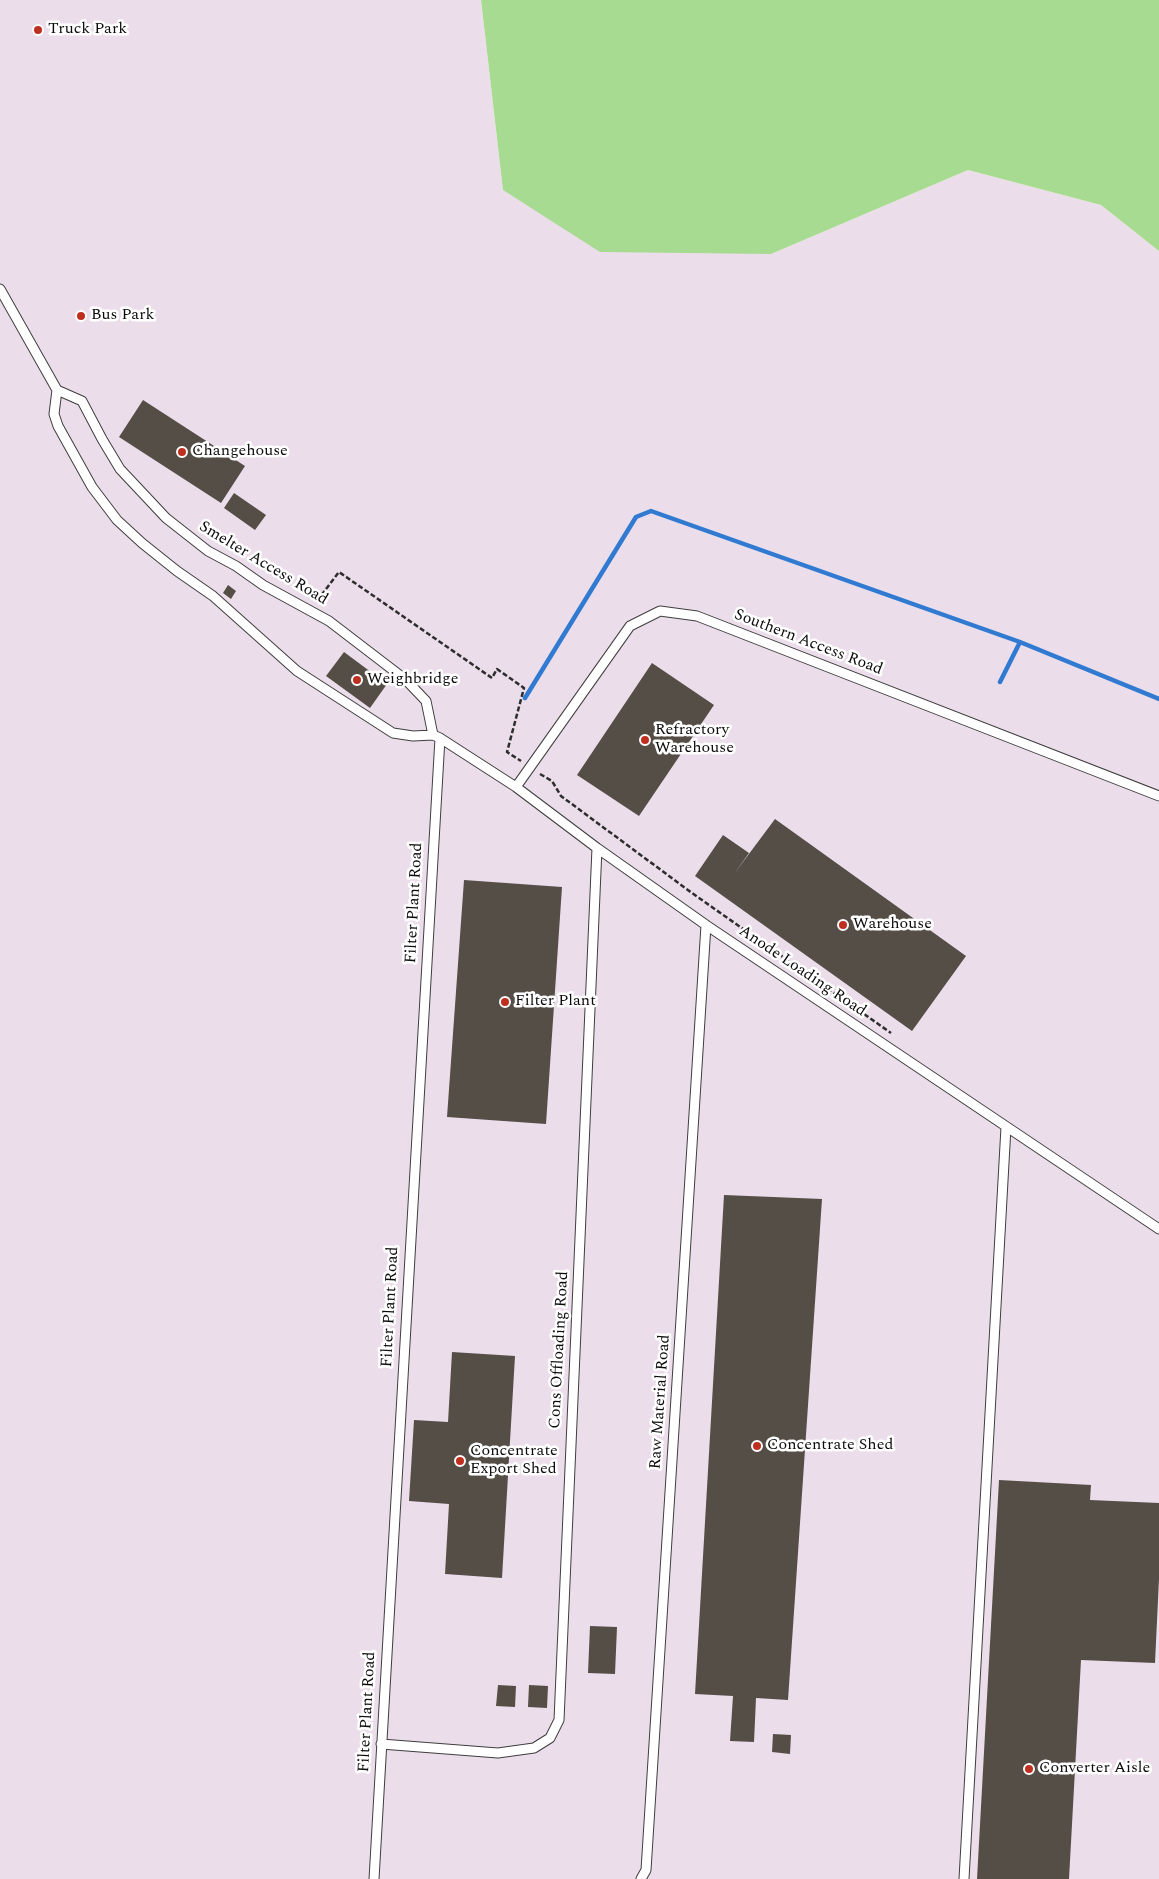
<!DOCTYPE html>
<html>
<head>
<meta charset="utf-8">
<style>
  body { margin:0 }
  canvas { display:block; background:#fffee9 }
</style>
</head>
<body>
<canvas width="1159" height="1879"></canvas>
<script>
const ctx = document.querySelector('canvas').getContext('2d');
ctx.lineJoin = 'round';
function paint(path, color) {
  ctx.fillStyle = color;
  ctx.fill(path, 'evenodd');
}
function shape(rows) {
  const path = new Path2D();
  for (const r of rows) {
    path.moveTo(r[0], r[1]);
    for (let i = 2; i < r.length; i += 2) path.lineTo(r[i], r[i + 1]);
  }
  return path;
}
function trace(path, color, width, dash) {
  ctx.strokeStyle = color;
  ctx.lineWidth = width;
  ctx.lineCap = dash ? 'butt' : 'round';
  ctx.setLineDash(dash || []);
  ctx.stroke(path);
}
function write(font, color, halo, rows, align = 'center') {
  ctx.font = font + ' Spectral,serif';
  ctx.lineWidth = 5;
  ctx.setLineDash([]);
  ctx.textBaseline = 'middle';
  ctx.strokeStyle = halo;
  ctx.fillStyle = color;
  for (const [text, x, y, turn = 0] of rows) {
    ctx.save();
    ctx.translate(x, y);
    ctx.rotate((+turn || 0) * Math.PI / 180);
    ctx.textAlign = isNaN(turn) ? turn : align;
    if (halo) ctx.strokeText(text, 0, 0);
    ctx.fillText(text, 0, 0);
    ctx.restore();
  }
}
paint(shape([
  [0,0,481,0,503,190,771,254,968,170,1101,205,1159,251,1159,1879,0,1879]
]), '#ebdeea');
paint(shape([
  [481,0,1159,0,1159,251,1101,205,968,170,771,254,600,252,503,190]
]), '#a7db91');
trace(shape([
  [1000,682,1020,642],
  [525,698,636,517,651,511,1020,642,1159,699]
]), '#317ad1', 4.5);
paint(shape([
  [143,400,245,466,221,503,119,437],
  [234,493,266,515,255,530,224,508],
  [228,585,236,591,231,599,223,593],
  [344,652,387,684,370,708,326,676],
  [652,663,714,705,639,816,577,775],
  [775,819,966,956,912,1031,695,876,723,835,749,853,734,874],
  [464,880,562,887,546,1124,447,1117],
  [724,1195,822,1199,788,1700,756,1698,754,1742,730,1741,733,1696,695,1694],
  [452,1352,515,1356,502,1578,445,1574,449,1504,409,1501,414,1420,448,1422],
  [999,1480,1091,1485,1090,1500,1159,1503,1159,1579,1155,1663,1081,1660,1069,1879,977,1879],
  [590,1626,617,1627,615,1674,588,1673],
  [498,1685,516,1686,515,1707,496,1706],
  [529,1685,548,1686,547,1708,528,1707],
  [773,1734,791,1735,790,1754,772,1752]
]), '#544e47');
const service = shape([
  [0,289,57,390,82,401,102,439,120,469,166,518,208,551,236,566,263,585,329,621,406,680,426,701,433,735],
  [57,390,54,414,58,426,92,487,117,520,142,543,177,571,213,596,297,671,393,733,413,736,433,735,440,738,516,787,597,848,706,925,1159,1229],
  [516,787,630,626,660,611,697,616,1159,796],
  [381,1744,498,1753,534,1748,550,1738,559,1720,597,848],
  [374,1879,440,738],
  [641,1879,646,1870,706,925],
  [964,1879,1006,1127]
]);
trace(service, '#3e3e3e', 11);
trace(shape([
  [317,601,339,572,492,678,497,669,524,688,507,752,521,761],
  [540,774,552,781,561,796,692,893,891,1033]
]), '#2d2d2d', 2.5, [5, 2.5]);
trace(service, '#fff', 9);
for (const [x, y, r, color] of [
  [38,30,5,"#be2f20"],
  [81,316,5,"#be2f20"],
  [182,452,5,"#be2f20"],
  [357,680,5,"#be2f20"],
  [645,740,5,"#be2f20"],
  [843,925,5,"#be2f20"],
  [505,1002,5,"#be2f20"],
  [757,1446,5,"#be2f20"],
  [460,1461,5,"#be2f20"],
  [1029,1769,5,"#be2f20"]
]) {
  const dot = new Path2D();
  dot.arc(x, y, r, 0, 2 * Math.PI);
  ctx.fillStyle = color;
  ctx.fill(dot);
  trace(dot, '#fff', 2);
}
write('16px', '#0b0b0b', '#fff', [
  ["Truck Park",48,30],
  ["Bus Park",91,316],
  ["Changehouse",192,452],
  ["Weighbridge",367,680],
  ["Refractory",655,731],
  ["Warehouse",655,749],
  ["Warehouse",853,925],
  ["Filter Plant",515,1002],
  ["Concentrate Shed",767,1446],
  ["Concentrate",470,1452],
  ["Export Shed",470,1470],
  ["Converter Aisle",1039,1769]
], 'left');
write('16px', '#0b0b0b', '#fff', [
  ["Smelter Access Road",263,564,31],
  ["Southern Access Road",808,643,21],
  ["Filter Plant Road",415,903,-87],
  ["Anode Loading Road",802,972,34],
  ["Filter Plant Road",391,1307,-87],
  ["Cons Offloading Road",560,1350,-87],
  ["Raw Material Road",661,1402,-86],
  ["Filter Plant Road",368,1712,-87]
]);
</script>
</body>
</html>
